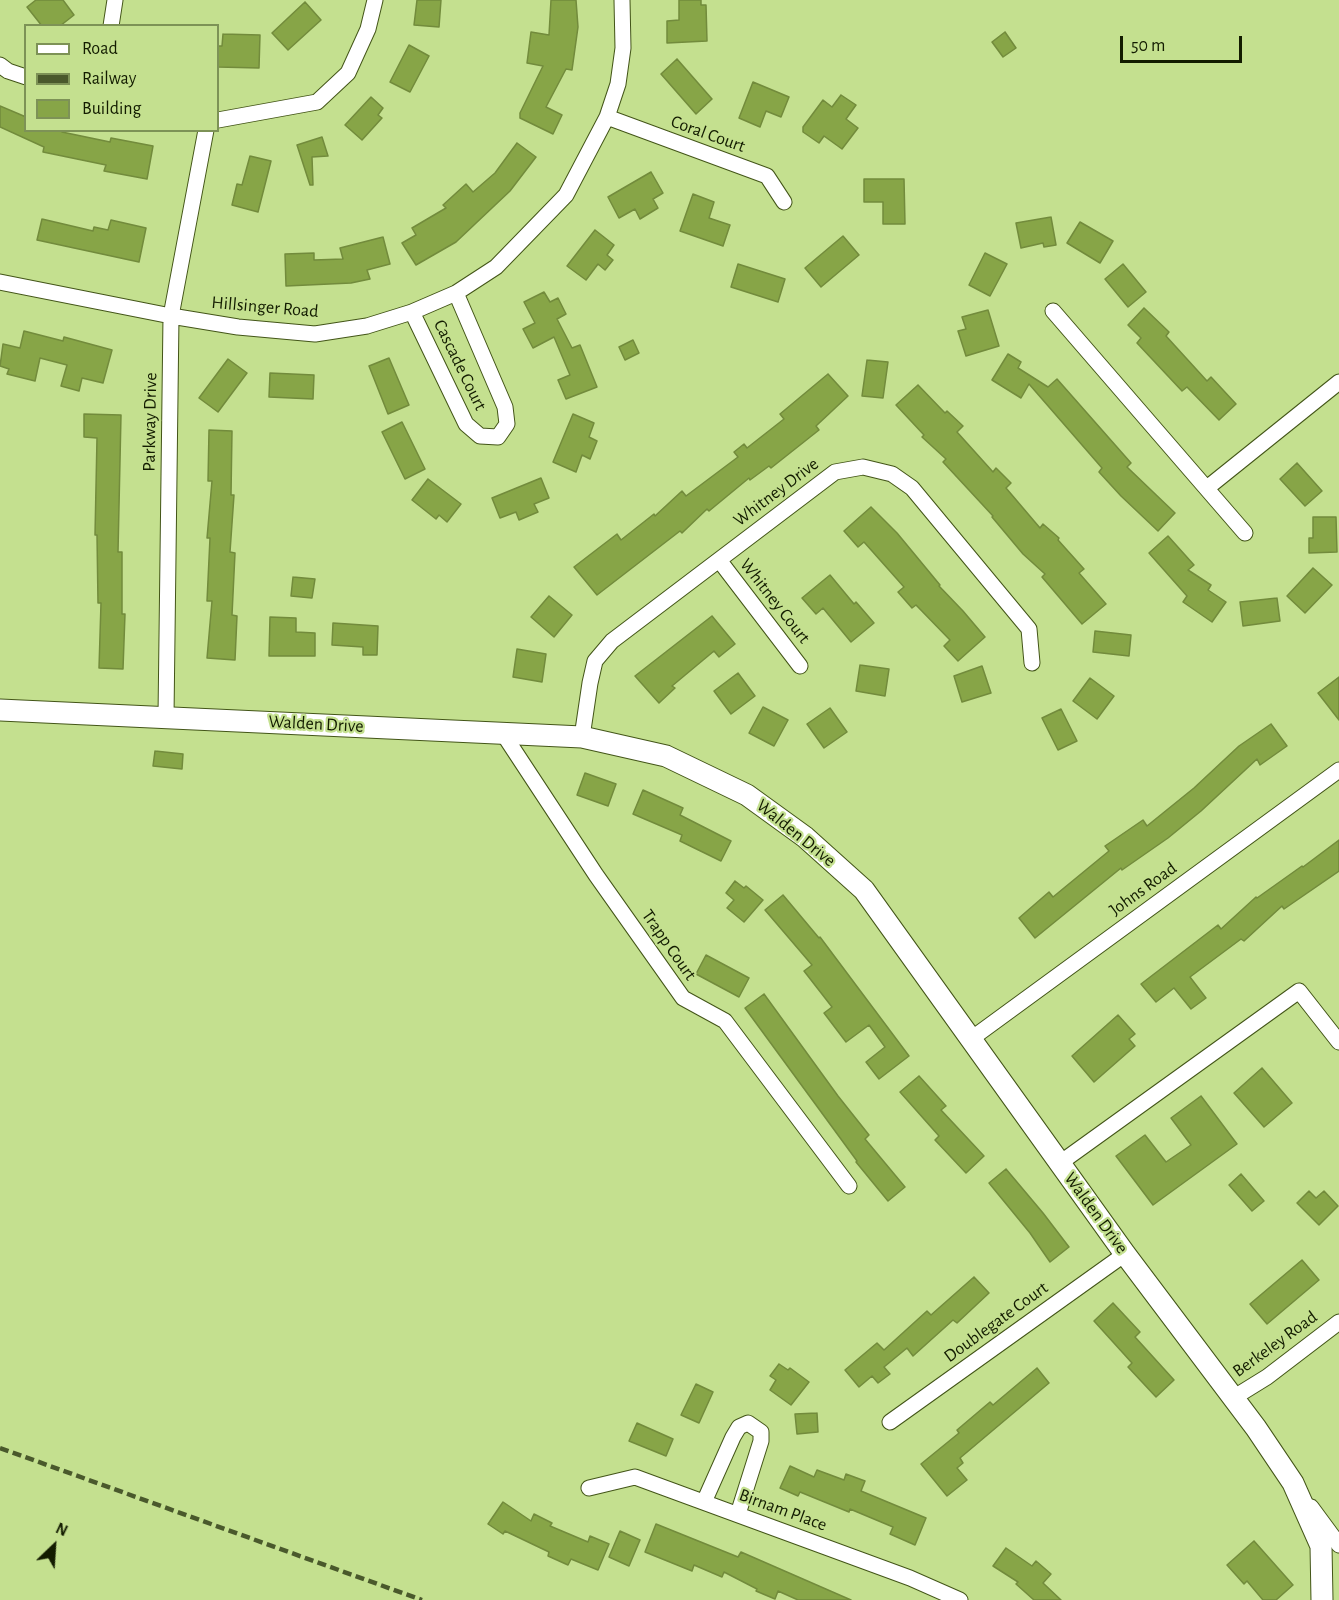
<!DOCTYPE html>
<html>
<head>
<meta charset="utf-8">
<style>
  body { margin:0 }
  #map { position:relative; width:1339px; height:1600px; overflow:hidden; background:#c4e08f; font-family:"Alegreya Sans",sans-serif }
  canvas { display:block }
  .legend { position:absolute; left:24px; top:24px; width:195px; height:108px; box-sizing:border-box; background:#c4e08f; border:2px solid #7d9256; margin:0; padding:8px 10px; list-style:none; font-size:18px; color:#131c00 }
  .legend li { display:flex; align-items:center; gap:12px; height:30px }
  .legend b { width:30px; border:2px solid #7d9256 }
  .north { position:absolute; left:24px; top:1516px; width:60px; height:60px; -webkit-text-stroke:4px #c4e08f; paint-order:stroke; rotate:25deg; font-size:16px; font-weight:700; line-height:24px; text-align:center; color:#131c00 }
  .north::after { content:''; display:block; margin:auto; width:21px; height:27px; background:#131c00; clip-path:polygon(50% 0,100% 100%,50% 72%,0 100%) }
  .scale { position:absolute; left:1120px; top:36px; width:122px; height:27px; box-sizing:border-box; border:3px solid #131c00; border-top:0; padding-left:8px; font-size:18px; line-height:21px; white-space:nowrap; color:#131c00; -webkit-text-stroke:4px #c4e08f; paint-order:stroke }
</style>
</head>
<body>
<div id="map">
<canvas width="1339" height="1600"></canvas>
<ul class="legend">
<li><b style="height:8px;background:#fff"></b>Road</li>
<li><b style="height:8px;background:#4a592c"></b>Railway</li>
<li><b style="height:16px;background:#87a547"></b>Building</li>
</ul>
<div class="north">N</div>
<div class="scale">50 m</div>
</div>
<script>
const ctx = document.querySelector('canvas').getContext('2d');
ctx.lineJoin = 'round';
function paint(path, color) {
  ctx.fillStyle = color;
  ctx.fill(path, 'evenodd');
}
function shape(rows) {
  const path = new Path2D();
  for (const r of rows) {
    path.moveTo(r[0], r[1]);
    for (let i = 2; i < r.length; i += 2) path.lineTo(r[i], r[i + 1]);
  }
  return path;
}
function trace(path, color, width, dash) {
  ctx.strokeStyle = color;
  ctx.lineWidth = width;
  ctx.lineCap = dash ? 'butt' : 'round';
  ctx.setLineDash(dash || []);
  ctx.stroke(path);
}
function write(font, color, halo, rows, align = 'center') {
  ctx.font = font + ' "Alegreya Sans",sans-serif';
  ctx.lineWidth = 4.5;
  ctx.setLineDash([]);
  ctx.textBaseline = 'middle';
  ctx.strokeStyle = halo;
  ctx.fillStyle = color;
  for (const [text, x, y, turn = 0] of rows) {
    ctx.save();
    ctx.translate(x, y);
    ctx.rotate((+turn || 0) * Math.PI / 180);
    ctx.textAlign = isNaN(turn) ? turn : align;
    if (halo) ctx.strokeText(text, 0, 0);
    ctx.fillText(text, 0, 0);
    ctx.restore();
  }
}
const building = shape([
  [36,0,63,0,74,15,60,26,42,26,27,7,36,0],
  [417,0,441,0,439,27,414,25,417,0],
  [551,0,576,0,578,27,572,70,566,69,546,107,562,115,553,134,520,118,520,113,543,66,527,63,531,32,549,35,551,0],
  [679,0,701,0,701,5,706,5,707,41,667,43,667,21,679,20,679,0],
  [305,2,321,20,288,50,272,33,305,2],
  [1005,32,1016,48,1003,57,992,42,1005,32],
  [223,34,260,35,259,68,218,67,218,46,222,46,223,34],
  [409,45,429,56,410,92,390,82,409,45],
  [677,59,712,99,696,114,661,74,677,59],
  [753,82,789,97,781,117,766,111,760,127,739,118,753,82],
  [841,95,856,105,846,119,858,128,842,149,824,136,819,143,803,132,803,127,823,100,832,107,841,95],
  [371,97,383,108,378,115,382,118,362,140,345,125,371,97],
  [0,106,26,117,26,130,63,130,62,132,110,142,111,138,153,146,147,179,104,171,106,165,43,152,44,147,0,127,0,106],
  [322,137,328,156,312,157,313,185,310,185,297,145,322,137],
  [517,143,536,157,510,191,456,242,416,265,402,243,416,235,412,228,446,208,443,205,466,184,473,192,495,173,517,143],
  [250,156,271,161,258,212,232,205,237,184,242,185,250,156],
  [651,172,663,193,653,199,658,208,640,219,635,209,619,218,608,197,651,172],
  [864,179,904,179,905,224,883,224,883,202,864,202,864,179],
  [693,194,714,202,709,218,730,225,723,246,680,231,693,194],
  [1051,217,1056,245,1044,247,1043,243,1021,248,1016,223,1051,217],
  [42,219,93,231,94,227,108,230,111,220,146,228,139,262,37,240,42,219],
  [1080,222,1113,241,1100,263,1067,243,1080,222],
  [595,230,614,245,607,255,613,260,605,270,598,264,586,280,567,266,595,230],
  [843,236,859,255,821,287,805,268,843,236],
  [383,237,390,264,367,270,370,279,351,283,286,286,285,254,314,253,314,260,343,259,340,248,383,237],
  [985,253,1007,264,990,296,969,285,985,253],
  [738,264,785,279,778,302,731,287,738,264],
  [1123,264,1146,292,1128,307,1105,279,1123,264],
  [544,292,550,302,558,298,566,314,557,319,572,348,580,345,597,387,566,399,558,380,570,375,554,337,533,348,523,329,535,323,524,302,544,292],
  [1144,308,1169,332,1166,336,1207,381,1211,377,1236,404,1219,420,1187,387,1182,391,1137,343,1141,338,1128,325,1144,308],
  [988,310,999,346,966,356,958,331,966,329,962,317,988,310],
  [24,331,63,341,64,337,112,350,103,383,82,378,79,391,61,386,67,365,40,358,35,381,7,374,9,369,0,366,3,344,20,348,24,331],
  [633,340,639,353,625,360,619,347,633,340],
  [1008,354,1021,362,1018,368,1048,387,1057,379,1131,463,1127,467,1175,513,1158,531,1121,496,1099,472,1102,468,1029,384,1021,398,992,380,1008,354],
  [389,358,409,405,388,414,369,366,389,358],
  [228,359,247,373,218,412,199,398,228,359],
  [867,360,888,362,883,398,862,396,867,360],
  [270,373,314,375,313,399,269,397,270,373],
  [828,374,848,396,816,426,819,430,771,468,769,466,750,480,749,478,709,511,707,509,682,533,680,531,597,595,574,567,617,534,621,540,654,514,655,516,682,491,686,496,738,457,734,452,744,444,747,448,784,419,780,414,828,374],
  [918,385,945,413,947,411,963,426,957,432,993,472,996,468,1011,483,1006,488,1040,528,1043,524,1059,538,1058,540,1084,569,1079,573,1106,604,1082,624,1042,577,1045,574,1023,554,992,517,993,516,943,462,946,459,922,437,924,435,896,405,918,385],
  [84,414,121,415,118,552,122,552,122,614,125,614,123,669,99,668,101,603,98,603,97,535,95,535,97,438,84,437,84,414],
  [573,414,594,423,589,437,597,441,590,459,582,455,576,472,553,462,573,414],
  [402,422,425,469,405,479,382,432,402,422],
  [209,430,232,431,231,495,234,495,230,552,235,553,232,615,237,616,235,660,207,658,212,601,207,601,210,538,207,538,212,481,208,481,209,430],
  [1297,463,1322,491,1305,506,1280,479,1297,463],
  [541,478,549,498,534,504,538,512,519,520,516,512,500,518,492,498,541,478],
  [428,479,461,504,447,522,439,515,436,519,412,500,428,479],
  [871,507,897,533,940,585,939,586,963,611,985,637,958,661,944,646,950,640,916,605,912,608,898,592,904,587,864,542,858,547,844,531,871,507],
  [1313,517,1336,517,1337,552,1309,553,1309,538,1313,538,1313,517],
  [1168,536,1194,565,1188,570,1211,585,1208,590,1226,602,1212,622,1183,602,1187,596,1149,553,1168,536],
  [1313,568,1332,585,1305,613,1287,596,1313,568],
  [830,575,854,604,856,602,874,623,851,642,823,608,816,614,802,598,830,575],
  [293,577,315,579,312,598,291,596,293,577],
  [549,596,572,615,554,637,531,617,549,596],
  [1277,598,1280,621,1243,626,1240,602,1277,598],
  [712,616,735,644,719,657,714,651,672,686,675,688,659,703,635,676,712,616],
  [270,617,296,618,296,632,315,633,315,656,269,656,270,617],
  [333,623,378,626,377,655,363,655,363,647,332,645,333,623],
  [1095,631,1131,635,1129,656,1093,652,1095,631],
  [517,649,546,654,542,682,513,677,517,649],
  [860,665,889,669,885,696,856,691,860,665],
  [982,666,991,693,962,702,954,676,982,666],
  [738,673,755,696,731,714,714,691,738,673],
  [1339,677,1339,720,1318,693,1339,677],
  [1090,678,1114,696,1097,719,1073,701,1090,678],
  [763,707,788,720,774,746,749,733,763,707],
  [830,708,847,732,824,748,807,724,830,708],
  [1061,709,1077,741,1058,750,1042,718,1061,709],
  [1271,724,1287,746,1260,765,1257,759,1201,811,1168,838,1122,870,1121,868,1035,938,1019,918,1049,892,1053,897,1109,851,1105,846,1143,820,1147,826,1194,788,1239,746,1271,724],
  [155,751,183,754,182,769,153,766,155,751],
  [585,773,616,784,608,806,577,795,585,773],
  [643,790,683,808,680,815,731,841,721,861,680,841,682,835,633,814,643,790],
  [1339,840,1339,871,1284,909,1282,906,1244,941,1241,939,1190,977,1206,998,1191,1009,1174,988,1156,1002,1141,984,1218,925,1221,929,1256,897,1257,898,1302,866,1303,867,1339,840],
  [735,881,744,888,746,886,763,900,744,922,727,908,734,900,726,893,735,881],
  [783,895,819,938,820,937,909,1056,879,1079,866,1062,885,1047,869,1025,846,1042,824,1013,832,1007,804,971,812,965,765,910,783,895],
  [706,955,749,978,739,997,696,974,706,955],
  [764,994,838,1096,869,1135,865,1139,905,1187,888,1201,856,1162,857,1161,745,1008,764,994],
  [1118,1015,1135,1034,1129,1039,1135,1046,1094,1082,1072,1056,1118,1015],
  [1262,1068,1292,1103,1264,1127,1234,1093,1262,1068],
  [919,1076,946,1106,941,1110,984,1156,966,1173,935,1140,939,1136,900,1092,919,1076],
  [1201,1096,1237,1144,1153,1205,1116,1156,1145,1135,1166,1162,1191,1145,1171,1118,1201,1096],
  [1006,1169,1043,1213,1069,1247,1050,1262,1030,1233,989,1183,1006,1169],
  [1241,1174,1264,1201,1252,1211,1229,1185,1241,1174],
  [1309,1191,1316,1198,1324,1191,1338,1206,1319,1225,1297,1203,1309,1191],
  [1302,1260,1319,1280,1267,1324,1250,1304,1302,1260],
  [974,1277,989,1293,957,1323,953,1320,913,1356,907,1348,884,1367,890,1374,878,1383,872,1376,859,1387,845,1370,877,1343,884,1350,927,1311,931,1315,974,1277],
  [1113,1303,1140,1332,1135,1337,1174,1380,1156,1397,1128,1367,1132,1363,1094,1321,1113,1303],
  [779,1364,788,1370,790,1368,809,1382,791,1405,770,1390,776,1380,770,1376,779,1364],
  [1037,1368,1049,1383,960,1458,963,1463,957,1468,967,1480,947,1496,921,1464,959,1433,957,1430,990,1402,993,1405,1037,1368],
  [696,1384,713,1392,699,1423,681,1415,696,1384],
  [817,1413,818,1432,797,1434,795,1414,817,1413],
  [637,1423,673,1439,666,1456,629,1441,637,1423],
  [790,1466,814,1477,817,1470,844,1480,846,1474,865,1481,861,1491,926,1518,915,1545,890,1534,893,1527,850,1509,849,1512,800,1492,798,1496,780,1488,790,1466],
  [503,1502,531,1521,534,1514,552,1523,550,1526,588,1542,590,1536,609,1544,598,1570,571,1559,568,1565,548,1556,549,1552,505,1531,503,1534,488,1524,503,1502],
  [656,1524,738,1557,741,1552,851,1600,798,1600,778,1591,775,1599,756,1591,757,1589,724,1572,722,1577,694,1565,692,1571,645,1552,656,1524],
  [620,1531,640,1540,629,1566,609,1557,620,1531],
  [1254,1541,1293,1585,1276,1600,1263,1600,1247,1581,1244,1584,1227,1565,1254,1541],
  [1006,1548,1032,1566,1036,1561,1051,1574,1043,1583,1061,1600,1034,1600,1016,1584,1018,1582,993,1566,1006,1548]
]);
paint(building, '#87a547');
trace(building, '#728b3c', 1.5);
const street = shape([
  [111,26,115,0],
  [0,65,8,71,26,77],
  [607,117,767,176,784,202],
  [218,120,317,102,348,73,368,29,375,0],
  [0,282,171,316,238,327,315,334,367,326,412,312,456,293,496,267,566,195,607,117,618,84,623,48,622,0],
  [1053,311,1245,533],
  [412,312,466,424,480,436,498,437,507,424,505,407,456,293],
  [1207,488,1339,382],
  [719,560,800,666],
  [166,716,171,316,206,130],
  [502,732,596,875,683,998,725,1021,849,1186],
  [582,737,590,683,595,661,612,641,835,472,863,467,892,474,912,488,1029,629,1032,663],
  [971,1039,1339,770],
  [1060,1163,1299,991,1339,1042],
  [1233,1398,1267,1377,1339,1322],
  [890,1422,1125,1254],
  [589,1488,635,1477,910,1578,960,1600],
  [704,1502,733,1437,739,1427,748,1423,761,1432,761,1441,738,1514],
  [1311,1507,1339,1545]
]);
const secondary = shape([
  [0,710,582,737,666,756,747,795,805,837,864,890,1125,1254,1256,1428,1293,1483,1321,1546,1322,1600]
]);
trace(street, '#435518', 17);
trace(secondary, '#435518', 23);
trace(street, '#fff', 15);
trace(secondary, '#fff', 21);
trace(shape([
  [0,1448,422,1600]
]), '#4a592c', 4.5, [9, 4.5]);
write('18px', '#131c00', '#c4e08f', [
  ["Coral Court",708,134,20],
  ["Hillsinger Road",265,307,5],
  ["Cascade Court",460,365,64],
  ["Parkway Drive",150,422,-89],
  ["Whitney Drive",776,492,-37],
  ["Whitney Court",775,601,52],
  ["Walden Drive",316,724,3],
  ["Walden Drive",796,833,39],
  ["Johns Road",1143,889,-36],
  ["Trapp Court",669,945,55],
  ["Walden Drive",1096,1213,54],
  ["Doublegate Court",996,1322,-36],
  ["Berkeley Road",1275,1344,-36],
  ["Birnam Place",783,1510,20]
]);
</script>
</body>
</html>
